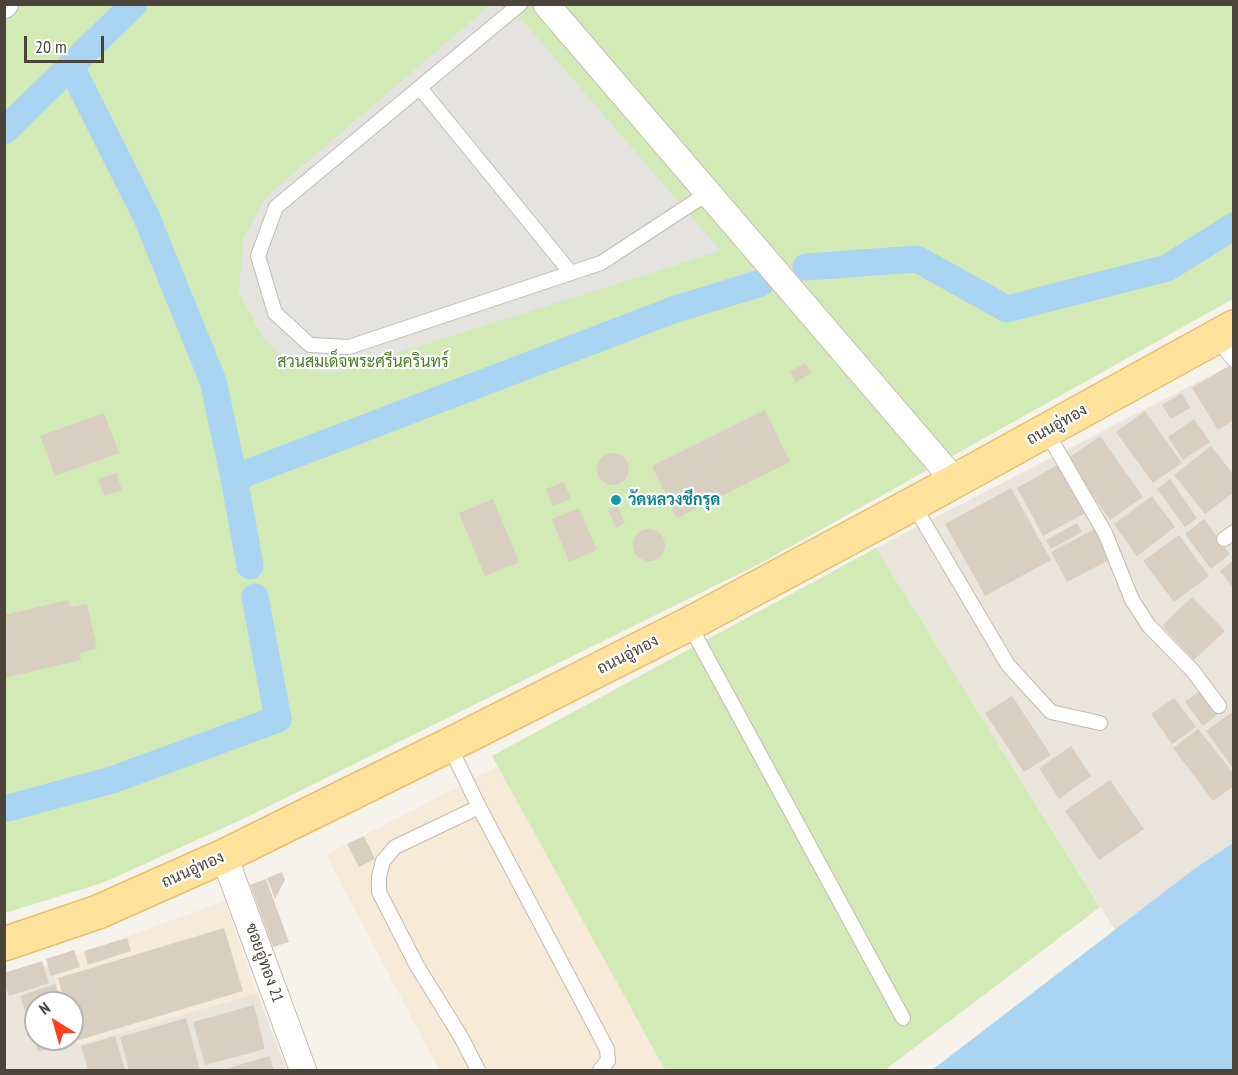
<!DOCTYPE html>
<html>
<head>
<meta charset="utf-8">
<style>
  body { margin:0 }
  #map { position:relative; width:1238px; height:1075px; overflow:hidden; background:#f6f3ec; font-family:"PT Sans Narrow",sans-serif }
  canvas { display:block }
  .frame { position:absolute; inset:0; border:6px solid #4b4439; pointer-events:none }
  .north { position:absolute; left:24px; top:991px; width:60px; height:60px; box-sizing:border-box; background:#fff; border:2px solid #b7b4b0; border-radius:50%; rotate:323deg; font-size:16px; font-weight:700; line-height:24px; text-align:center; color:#4b4439 }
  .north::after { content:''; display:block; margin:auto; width:21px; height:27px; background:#fc3f1d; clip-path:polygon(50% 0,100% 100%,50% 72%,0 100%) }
  .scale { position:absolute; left:24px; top:36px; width:80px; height:27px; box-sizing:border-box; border:3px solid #4b4439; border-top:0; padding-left:8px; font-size:18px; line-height:21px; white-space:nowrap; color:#4b4439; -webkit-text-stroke:4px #fff; paint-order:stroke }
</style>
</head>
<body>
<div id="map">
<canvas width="1238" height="1075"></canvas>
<div class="frame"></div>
<div class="north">N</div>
<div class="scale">20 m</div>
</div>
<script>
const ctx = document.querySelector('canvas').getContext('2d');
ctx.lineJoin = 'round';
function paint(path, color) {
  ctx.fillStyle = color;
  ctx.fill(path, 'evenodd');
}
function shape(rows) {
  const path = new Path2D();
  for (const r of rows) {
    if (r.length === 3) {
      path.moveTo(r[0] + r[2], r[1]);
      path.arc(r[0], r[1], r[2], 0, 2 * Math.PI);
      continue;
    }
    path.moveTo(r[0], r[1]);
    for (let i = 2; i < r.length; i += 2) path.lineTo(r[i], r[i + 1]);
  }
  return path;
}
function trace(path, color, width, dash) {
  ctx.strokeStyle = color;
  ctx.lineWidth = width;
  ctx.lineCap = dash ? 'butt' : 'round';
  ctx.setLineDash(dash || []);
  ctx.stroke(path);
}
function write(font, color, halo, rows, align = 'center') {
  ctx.font = font + ' "PT Sans Narrow",Sarabun,sans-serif';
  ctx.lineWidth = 4.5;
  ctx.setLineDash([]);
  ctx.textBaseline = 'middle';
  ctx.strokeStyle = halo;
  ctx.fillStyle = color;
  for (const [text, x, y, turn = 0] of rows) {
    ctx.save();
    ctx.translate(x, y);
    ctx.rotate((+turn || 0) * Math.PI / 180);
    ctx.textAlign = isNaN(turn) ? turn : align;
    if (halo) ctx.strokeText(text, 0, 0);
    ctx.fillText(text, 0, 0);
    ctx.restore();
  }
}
paint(shape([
  [1233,364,1233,843,1194,869,1115,930,876,548],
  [51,964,63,1003,36,1003,36,1039,72,1039,72,1032,76,1045,257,993,287,1070,5,1070,4,981]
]), '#eae5da');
paint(shape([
  [498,766,665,1070,439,1070,326,855],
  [225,901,257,993,76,1045,72,1032,72,1003,63,1003,51,964]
]), '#f7ead8');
paint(shape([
  [5,5,1233,5,1233,299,763,562,245,818,105,882,5,913],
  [876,548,1100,907,885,1070,665,1070,492,756]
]), '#d2eab5');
paint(shape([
  [490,5,509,5,721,251,337,372,296,368,264,340,239,293,243,239,267,196]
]), '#e5e3e0');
paint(shape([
  [1233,843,1233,1070,932,1070,1194,869]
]), '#a9d4f2');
trace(shape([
  [71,67,146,216,213,381,234,478,250,566],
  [4,131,134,4],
  [806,267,917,259,1007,309,1167,268,1234,226],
  [234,478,673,310,761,283],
  [4,809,112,780,278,719,255,597]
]), '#a9d4f2', 27);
paint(shape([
  [805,363,811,373,796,382,790,372],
  [1232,364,1234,367,1234,420,1218,430,1192,388],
  [1182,393,1190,408,1171,419,1162,405],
  [765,410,790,462,677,518,652,466],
  [1145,411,1182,463,1153,483,1116,432],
  [104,413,119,453,55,476,40,436],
  [1194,419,1210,442,1183,460,1168,437],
  [1100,436,1143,497,1110,520,1067,459],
  [1211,446,1234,475,1234,492,1205,514,1174,475],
  [613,469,16],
  [1059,464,1085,513,1043,536,1017,488],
  [116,473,122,490,105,496,98,479],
  [1170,479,1197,518,1185,527,1157,489],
  [564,482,571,499,553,506,546,489],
  [1011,488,1051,560,985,596,945,524],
  [1152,496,1175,527,1137,556,1114,524],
  [493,499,519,562,485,576,459,513],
  [617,506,625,523,616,528,608,510],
  [579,508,597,550,569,562,552,519],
  [1204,519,1230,554,1211,569,1185,534],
  [1077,523,1082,532,1051,549,1046,540],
  [649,545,16],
  [1095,529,1111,559,1067,582,1051,552],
  [1179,535,1209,576,1174,602,1143,561],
  [1234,560,1234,589,1220,571],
  [1192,597,1225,631,1194,660,1162,626],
  [68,600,70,607,87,604,97,649,80,653,81,660,4,678,4,615],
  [1201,690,1218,714,1203,726,1185,702],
  [1012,696,1051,755,1024,772,985,713],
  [1174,698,1196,727,1172,744,1151,714],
  [1234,711,1234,770,1206,731],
  [1198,729,1234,774,1234,786,1213,801,1173,748],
  [1071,746,1091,776,1059,799,1039,768],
  [1110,780,1144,829,1099,860,1065,811],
  [364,836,375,859,359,867,347,844],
  [282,872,285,880,275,899,267,878],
  [266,879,289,942,273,947,250,885],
  [224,928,243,991,76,1041,72,1026,72,1003,65,1003,58,978],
  [127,938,131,951,88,965,84,951],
  [74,950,80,967,51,976,46,959],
  [42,961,49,983,9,996,4,983,4,973],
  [55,984,62,1003,36,1003,36,1039,75,1039,38,1052,20,996],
  [254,1005,265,1049,205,1065,193,1022],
  [186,1018,200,1070,129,1070,120,1037],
  [115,1036,125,1070,88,1070,81,1046],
  [269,1056,274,1070,222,1070]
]), '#d8cfc1');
const lane = shape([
  [520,4,276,207,258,256,275,313,310,345,349,347,601,263,708,193],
  [420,88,571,273],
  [1215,337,1234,360],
  [1046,431,1105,533,1132,600,1149,626,1193,671,1219,706],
  [913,504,1008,665,1051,712,1100,723],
  [1224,539,1234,532],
  [689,624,903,1018],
  [449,745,479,807,607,1049,608,1061,600,1070],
  [478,1070,461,1037,417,966,379,892,379,876,383,861,395,847,479,807]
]);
const street = shape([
  [546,4,955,481],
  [4,5,5,4],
  [224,856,303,1070]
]);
const primary = shape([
  [4,944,98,912,224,856,449,745,689,624,913,504,1234,327]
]);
trace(lane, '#c2bbae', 16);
trace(street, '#c2bbae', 28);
trace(primary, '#e6c16a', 36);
trace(lane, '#fff', 14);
trace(street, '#fff', 26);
trace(primary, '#ffe39c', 33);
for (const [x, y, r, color] of [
  [616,500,6,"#0f9aa8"]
]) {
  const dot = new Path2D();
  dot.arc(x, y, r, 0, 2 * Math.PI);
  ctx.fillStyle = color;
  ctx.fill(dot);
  trace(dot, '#fff', 2);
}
write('16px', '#4a7f2a', '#fff', [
  ["สวนสมเด็จพระศรีนครินทร์",363,362]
]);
write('16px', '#4b4439', '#fff', [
  ["ถนนอู่ทอง",1057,425,-29],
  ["ถนนอู่ทอง",628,655,-27],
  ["ถนนอู่ทอง",193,870,-24],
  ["ซอยอู่ทอง 21",264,963,70]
]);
write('bold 16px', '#0d838f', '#fff', [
  ["วัดหลวงชีกรุด",628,500]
], 'left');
</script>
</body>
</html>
